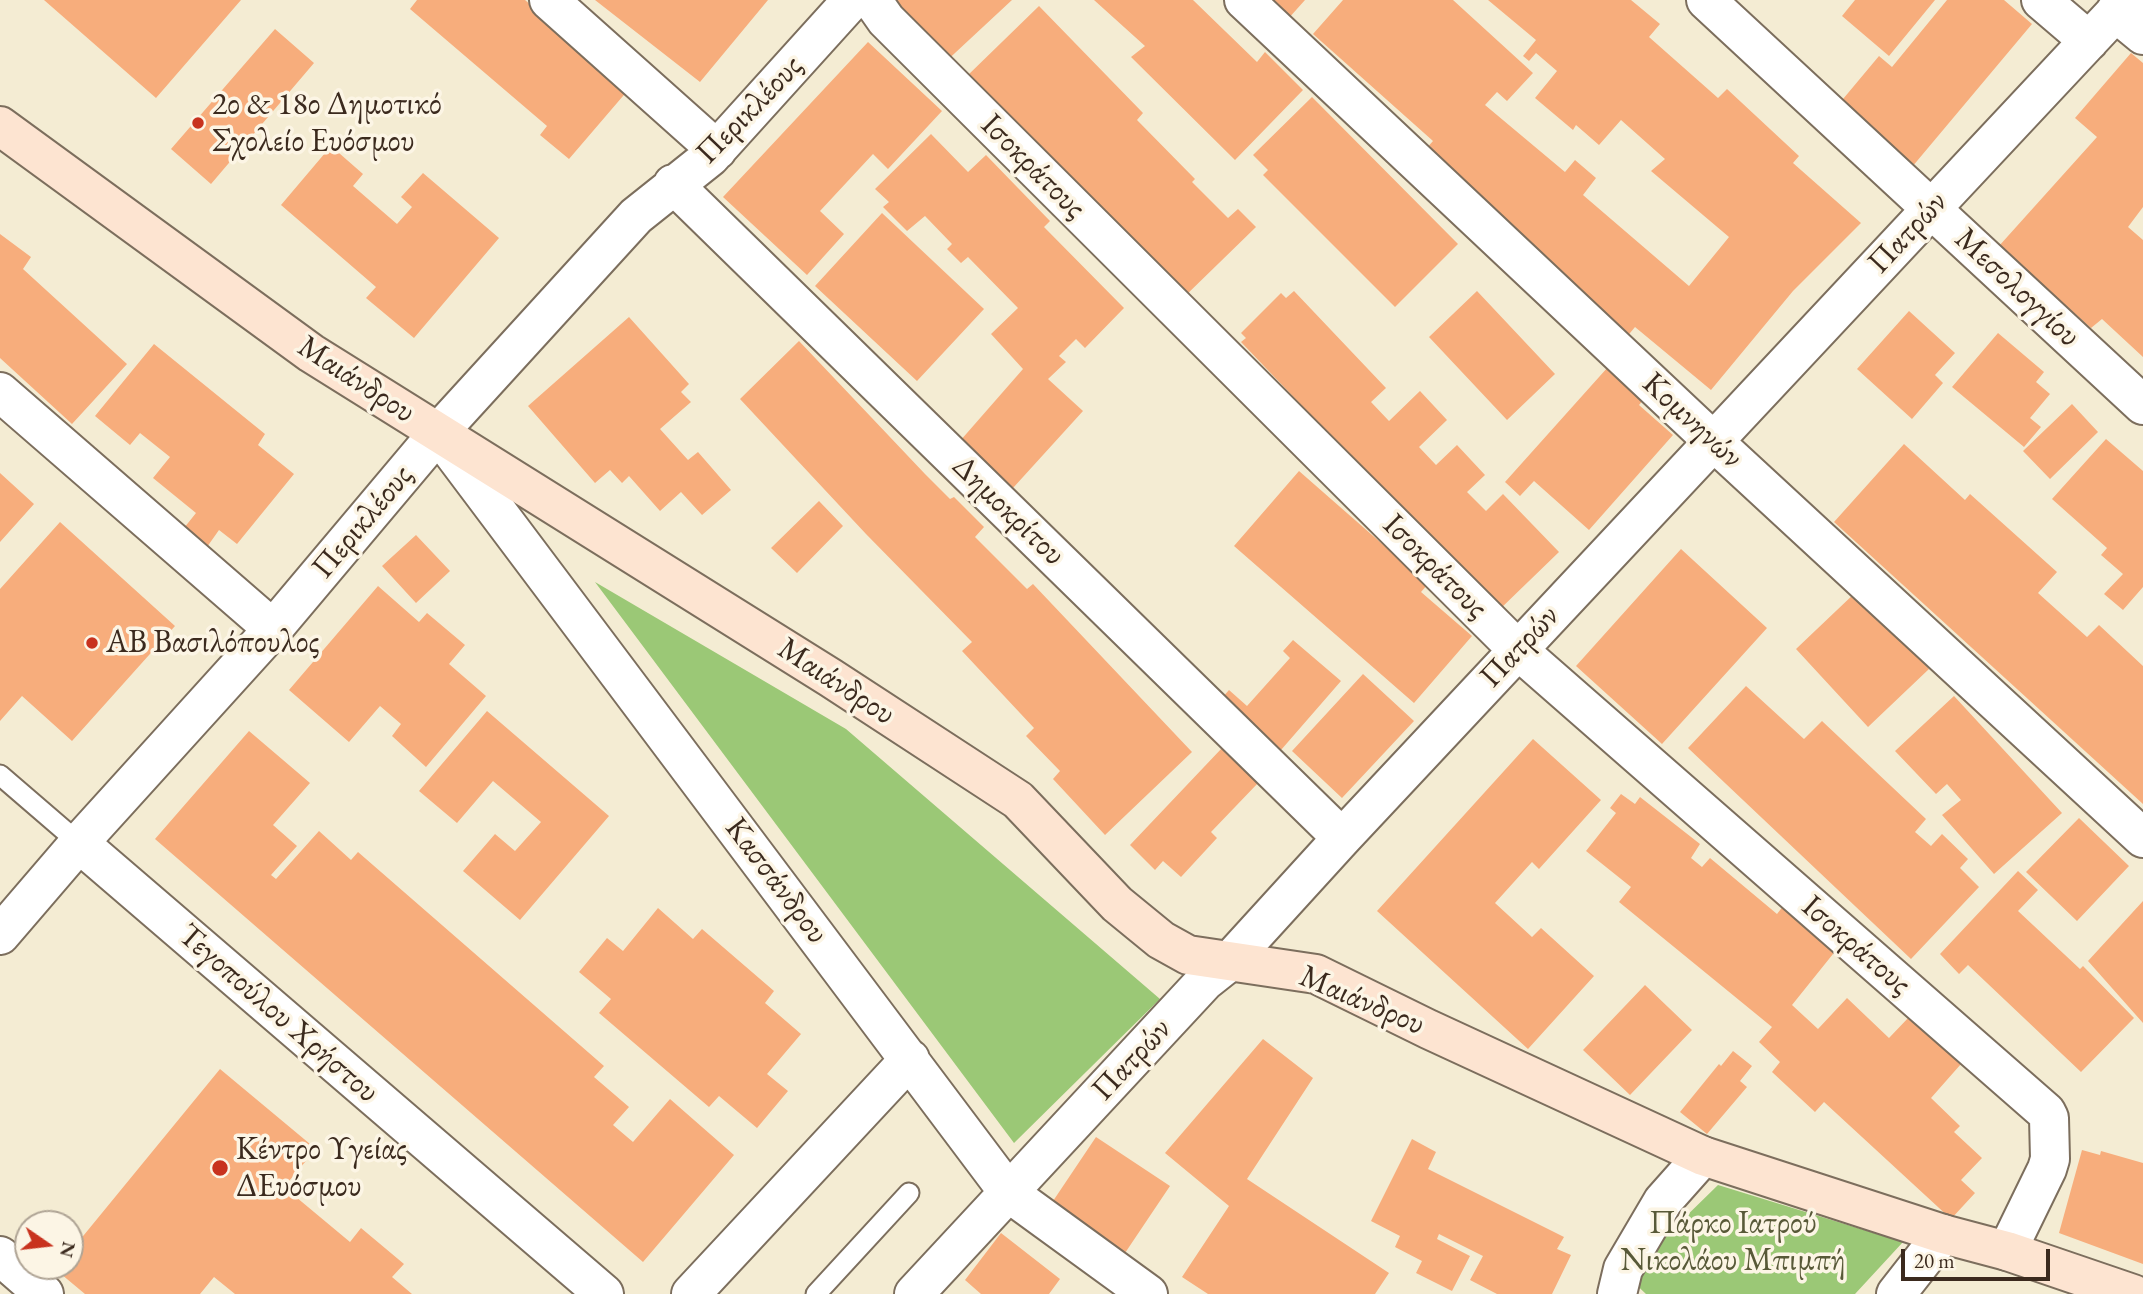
<!DOCTYPE html>
<html>
<head>
<meta charset="utf-8">
<style>
  body { margin:0 }
  #map { position:relative; width:2143px; height:1294px; overflow:hidden; background:#f4ecd3; font-family:"EB Garamond",serif }
  canvas { display:block }
  .north { position:absolute; left:14px; top:1210px; width:70px; height:70px; box-sizing:border-box; background:#fcf5e5; border:2px solid #afa495; border-radius:50%; rotate:104deg; font-size:19px; font-weight:700; line-height:28px; text-align:center; color:#3b2a1e }
  .north::after { content:''; display:block; margin:auto; width:24px; height:32px; background:#c8321e; clip-path:polygon(50% 0,100% 100%,50% 72%,0 100%) }
  .scale { position:absolute; left:1901px; top:1249px; width:149px; height:32px; box-sizing:border-box; border:4px solid #3b2a1e; border-top:0; padding-left:9px; font-size:21px; line-height:24px; white-space:nowrap; color:#3b2a1e; -webkit-text-stroke:5px #fcf5e5; paint-order:stroke }
</style>
</head>
<body>
<div id="map">
<canvas width="2143" height="1294"></canvas>
<div class="north">N</div>
<div class="scale">20 m</div>
</div>
<script>
const ctx = document.querySelector('canvas').getContext('2d');
ctx.lineJoin = 'round';
function paint(path, color) {
  ctx.fillStyle = color;
  ctx.fill(path, 'evenodd');
}
function shape(rows) {
  const path = new Path2D();
  for (const r of rows) {
    path.moveTo(r[0], r[1]);
    for (let i = 2; i < r.length; i += 2) path.lineTo(r[i], r[i + 1]);
  }
  return path;
}
function trace(path, color, width, dash) {
  ctx.strokeStyle = color;
  ctx.lineWidth = width;
  ctx.lineCap = dash ? 'butt' : 'round';
  ctx.setLineDash(dash || []);
  ctx.stroke(path);
}
function write(font, color, halo, rows, align = 'center') {
  ctx.font = font + ' "EB Garamond",serif';
  ctx.lineWidth = 7;
  ctx.setLineDash([]);
  ctx.textBaseline = 'middle';
  ctx.strokeStyle = halo;
  ctx.fillStyle = color;
  for (const [text, x, y, turn = 0] of rows) {
    ctx.save();
    ctx.translate(x, y);
    ctx.rotate((+turn || 0) * Math.PI / 180);
    ctx.textAlign = isNaN(turn) ? turn : align;
    if (halo) ctx.strokeText(text, 0, 0);
    ctx.fillText(text, 0, 0);
    ctx.restore();
  }
}
paint(shape([
  [595,582,846,729,1160,999,1014,1143],
  [1718,1185,1903,1242,1855,1294,1646,1294,1626,1275]
]), '#9bc876');
paint(shape([
  [44,0,241,0,156,98],
  [417,0,525,0,629,89,569,159,540,135,547,126,410,9],
  [595,0,768,0,700,82],
  [880,0,1012,0,941,66],
  [1094,0,1193,0,1257,62,1265,52,1303,90,1235,160,1131,57,1145,46],
  [1268,0,1305,0,1288,19],
  [1343,0,1453,0,1533,73,1507,101,1497,92,1485,105,1565,172,1575,160,1596,178,1583,195,1689,286,1729,237,1651,171,1665,159,1621,120,1599,145,1576,125,1573,130,1535,98,1557,71,1536,53,1529,61,1523,56,1536,40,1488,0,1631,0,1660,24,1649,37,1718,98,1727,89,1799,156,1793,163,1861,223,1793,291,1711,390,1635,327,1625,339,1503,235,1512,224,1425,150,1433,141,1313,34],
  [1855,0,1935,0,1889,56,1842,16],
  [1947,0,2004,0,2032,24,1912,167,1838,105,1879,56,1892,67],
  [1039,6,1143,113,1137,120,1195,179,1192,182,1228,218,1238,209,1256,227,1181,300,966,77],
  [275,29,314,63,211,184,171,149],
  [868,42,942,111,888,169,873,154,820,211,844,234,807,275,723,197],
  [2131,53,2143,63,2143,207,2128,227,2143,240,2143,357,2102,319,2091,328,1999,246,2097,137,2075,118],
  [1312,97,1458,244,1395,307,1263,175,1268,170,1253,155],
  [931,134,968,172,986,155,1050,221,1044,227,1124,308,1085,348,1076,339,1059,356,1066,362,1048,379,1083,411,1013,488,960,441,1023,369,991,334,1018,308,968,257,961,263,947,249,952,244,925,216,907,231,883,207,889,202,875,189],
  [331,146,363,174,353,186,397,224,412,207,401,197,423,173,499,238,414,338,366,298,376,287,281,205],
  [882,213,984,309,917,381,815,286],
  [0,234,31,257,23,269,127,364,72,424,0,358],
  [1294,291,1386,388,1371,402,1389,421,1420,391,1447,420,1419,447,1436,465,1457,445,1485,475,1467,492,1486,511,1503,494,1559,552,1498,611,1241,342,1246,338,1241,333,1281,293,1286,298],
  [1477,291,1555,374,1507,420,1429,337],
  [1909,311,1955,353,1935,375,1943,383,1912,419,1857,369],
  [629,317,689,384,681,392,691,402,660,429,688,460,698,452,731,490,702,515,681,492,660,511,629,476,622,483,610,470,595,483,528,406],
  [1998,333,2044,372,2036,382,2050,394,2030,418,2041,427,2024,447,1952,387],
  [799,341,925,474,950,499,954,497,984,527,975,537,1027,589,1033,584,1192,752,1105,835,1053,779,1060,771,1026,736,1034,728,962,651,972,642,866,534,740,399],
  [154,344,265,434,258,445,294,474,237,544,219,530,207,547,184,528,196,513,153,478,170,457,140,433,130,445,95,416],
  [1608,367,1644,399,1639,405,1673,435,1589,530,1534,481,1520,496,1505,482],
  [2072,404,2098,432,2050,479,2023,451],
  [2106,439,2143,471,2143,587,2123,610,2104,594,2123,574,2101,555,2107,548,2052,499],
  [1904,444,1965,500,1970,494,2057,572,2038,593,2087,637,2099,625,2143,666,2143,804,1834,522],
  [1299,471,1428,584,1421,592,1472,636,1414,703,1234,546],
  [0,473,34,504,0,542],
  [819,501,843,526,797,573,771,548],
  [60,522,175,626,72,741,22,696,0,721,0,589],
  [416,535,450,571,416,603,382,566],
  [1681,549,1767,628,1662,744,1576,666],
  [378,586,419,622,427,613,465,645,449,664,486,696,426,767,392,736,401,724,380,706,349,742,289,690],
  [1857,591,1929,669,1868,727,1796,649],
  [1293,640,1341,681,1281,750,1222,698,1229,690,1247,706,1290,658,1283,651],
  [1363,674,1414,721,1342,798,1292,751],
  [1746,686,1804,739,1822,721,1926,819,1915,832,1931,846,1942,834,1968,859,1960,868,1979,887,1911,959,1688,748],
  [1954,696,2062,813,1994,874,1942,815,1961,800,1947,784,1936,794,1895,751],
  [487,711,609,816,520,920,463,871,495,834,515,851,541,822,493,781,457,823,419,791],
  [249,731,310,783,273,825,297,846,271,875,276,879,319,831,351,860,358,852,604,1066,594,1077,629,1107,613,1125,633,1142,670,1099,734,1155,643,1262,155,839],
  [1533,739,1601,800,1539,869,1532,862,1495,903,1532,937,1541,928,1594,976,1528,1049,1377,911],
  [1222,748,1259,782,1211,832,1217,838,1181,877,1163,861,1155,870,1130,845],
  [1621,794,1635,804,1640,797,1700,844,1691,858,1702,867,1710,858,1777,914,1784,905,1837,949,1792,1005,1818,1029,1847,998,1889,1038,1910,1016,1961,1064,1931,1098,1960,1126,1954,1132,1982,1158,1961,1180,1975,1193,1951,1219,1824,1102,1815,1112,1772,1072,1780,1062,1759,1042,1772,1027,1619,902,1631,887,1586,851,1616,813,1610,808],
  [2079,818,2129,866,2077,921,2026,872],
  [2018,871,2038,890,2018,911,2080,969,2083,966,2134,1018,2081,1072,1968,965,1959,974,1940,954],
  [2143,901,2143,1023,2088,961],
  [658,908,693,939,702,929,774,991,765,1003,801,1034,767,1074,788,1091,757,1128,719,1096,709,1107,599,1013,611,999,579,972,607,938,623,951],
  [1645,985,1692,1030,1630,1095,1583,1050],
  [1263,1039,1313,1078,1247,1179,1389,1273,1375,1294,1208,1294,1182,1277,1229,1206,1165,1153],
  [1733,1051,1752,1066,1740,1081,1747,1087,1707,1134,1680,1112,1719,1064,1721,1066],
  [220,1069,316,1149,284,1187,350,1242,361,1228,404,1264,392,1277,412,1294,235,1294,214,1277,200,1294,85,1294,55,1269,58,1266,70,1266,70,1252],
  [1096,1137,1170,1186,1123,1256,1049,1207],
  [1412,1139,1436,1152,1428,1169,1564,1237,1557,1249,1571,1255,1552,1294,1497,1294,1470,1280,1483,1256,1439,1234,1437,1239,1470,1256,1452,1291,1416,1273,1422,1261,1395,1247,1400,1236,1371,1221],
  [2082,1150,2100,1155,2101,1151,2143,1163,2143,1264,2059,1233],
  [1001,1233,1060,1279,1049,1294,981,1294,965,1280]
]), '#f7ad7c');
const lane = shape([
  [0,775,79,843],
  [816,1294,909,1193]
]);
const street = shape([
  [549,0,717,150],
  [872,0,886,20,1518,650,2046,1112,2049,1118,2050,1159,2047,1169,2007,1251],
  [1244,0,1713,441,2143,838],
  [1706,0,2143,405],
  [2041,0,2089,41],
  [2115,12,2143,35],
  [673,184,1342,838],
  [0,392,273,629],
  [438,433,1009,1193,1148,1294],
  [79,843,604,1294],
  [0,935,79,843,273,629,438,433,636,216,710,157,852,0],
  [0,1256,44,1294],
  [691,1294,910,1059],
  [914,1294,1205,981,1229,962,1342,838,2127,0],
  [1617,1294,1623,1269,1663,1201,1703,1156],
  [1896,1294,1943,1234]
]);
const secondary = shape([
  [0,126,311,353,831,678,1018,800,1117,904,1161,940,1188,955,1316,974,1428,1029,1703,1156,1943,1234,2007,1251,2133,1294]
]);
trace(lane, '#7c6e5d', 23);
trace(street, '#7c6e5d', 42);
trace(secondary, '#7c6e5d', 42);
trace(lane, '#fff', 19);
trace(street, '#fff', 38);
trace(secondary, '#fde4d1', 38);
for (const [x, y, r, color] of [
  [198,123,7,"#c8321e"],
  [92,643,7,"#c8321e"],
  [220,1168,9,"#c8321e"]
]) {
  const dot = new Path2D();
  dot.arc(x, y, r, 0, 2 * Math.PI);
  ctx.fillStyle = color;
  ctx.fill(dot);
  trace(dot, '#fcf5e5', 2.5);
}
write('32px', '#3b2a1e', '#fcf5e5', [
  ["2ο & 18ο Δημοτικό",212,105],
  ["Σχολείο Ευόσμου",212,142],
  ["ΑΒ Βασιλόπουλος",106,643],
  ["Κέντρο Υγείας",236,1150],
  ["ΔΕυόσμου",236,1187]
], 'left');
write('32px', '#3b2a1e', '#fcf5e5', [
  ["Περικλέους",750,110,-46],
  ["Ισοκράτους",1033,167,45],
  ["Πατρών",1908,233,-47],
  ["Μεσολογγίου",2017,288,43],
  ["Μαιάνδρου",356,380,33],
  ["Κομνηνών",1692,421,43],
  ["Δημοκρίτου",1008,511,44],
  ["Περικλέους",363,522,-50],
  ["Ισοκράτους",1435,567,45],
  ["Πατρών",1520,647,-47],
  ["Μαιάνδρου",836,682,33],
  ["Κασσάνδρου",776,881,53],
  ["Ισοκράτους",1856,946,41],
  ["Μαιάνδρου",1362,1001,23],
  ["Τεγοπούλου Χρήστου",278,1014,41],
  ["Πατρών",1132,1060,-47]
]);
write('32px', '#585938', '#fcf5e5', [
  ["Πάρκο Ιατρού",1733,1224],
  ["Νικολάου Μπιμπή",1733,1261]
]);
</script>
</body>
</html>
